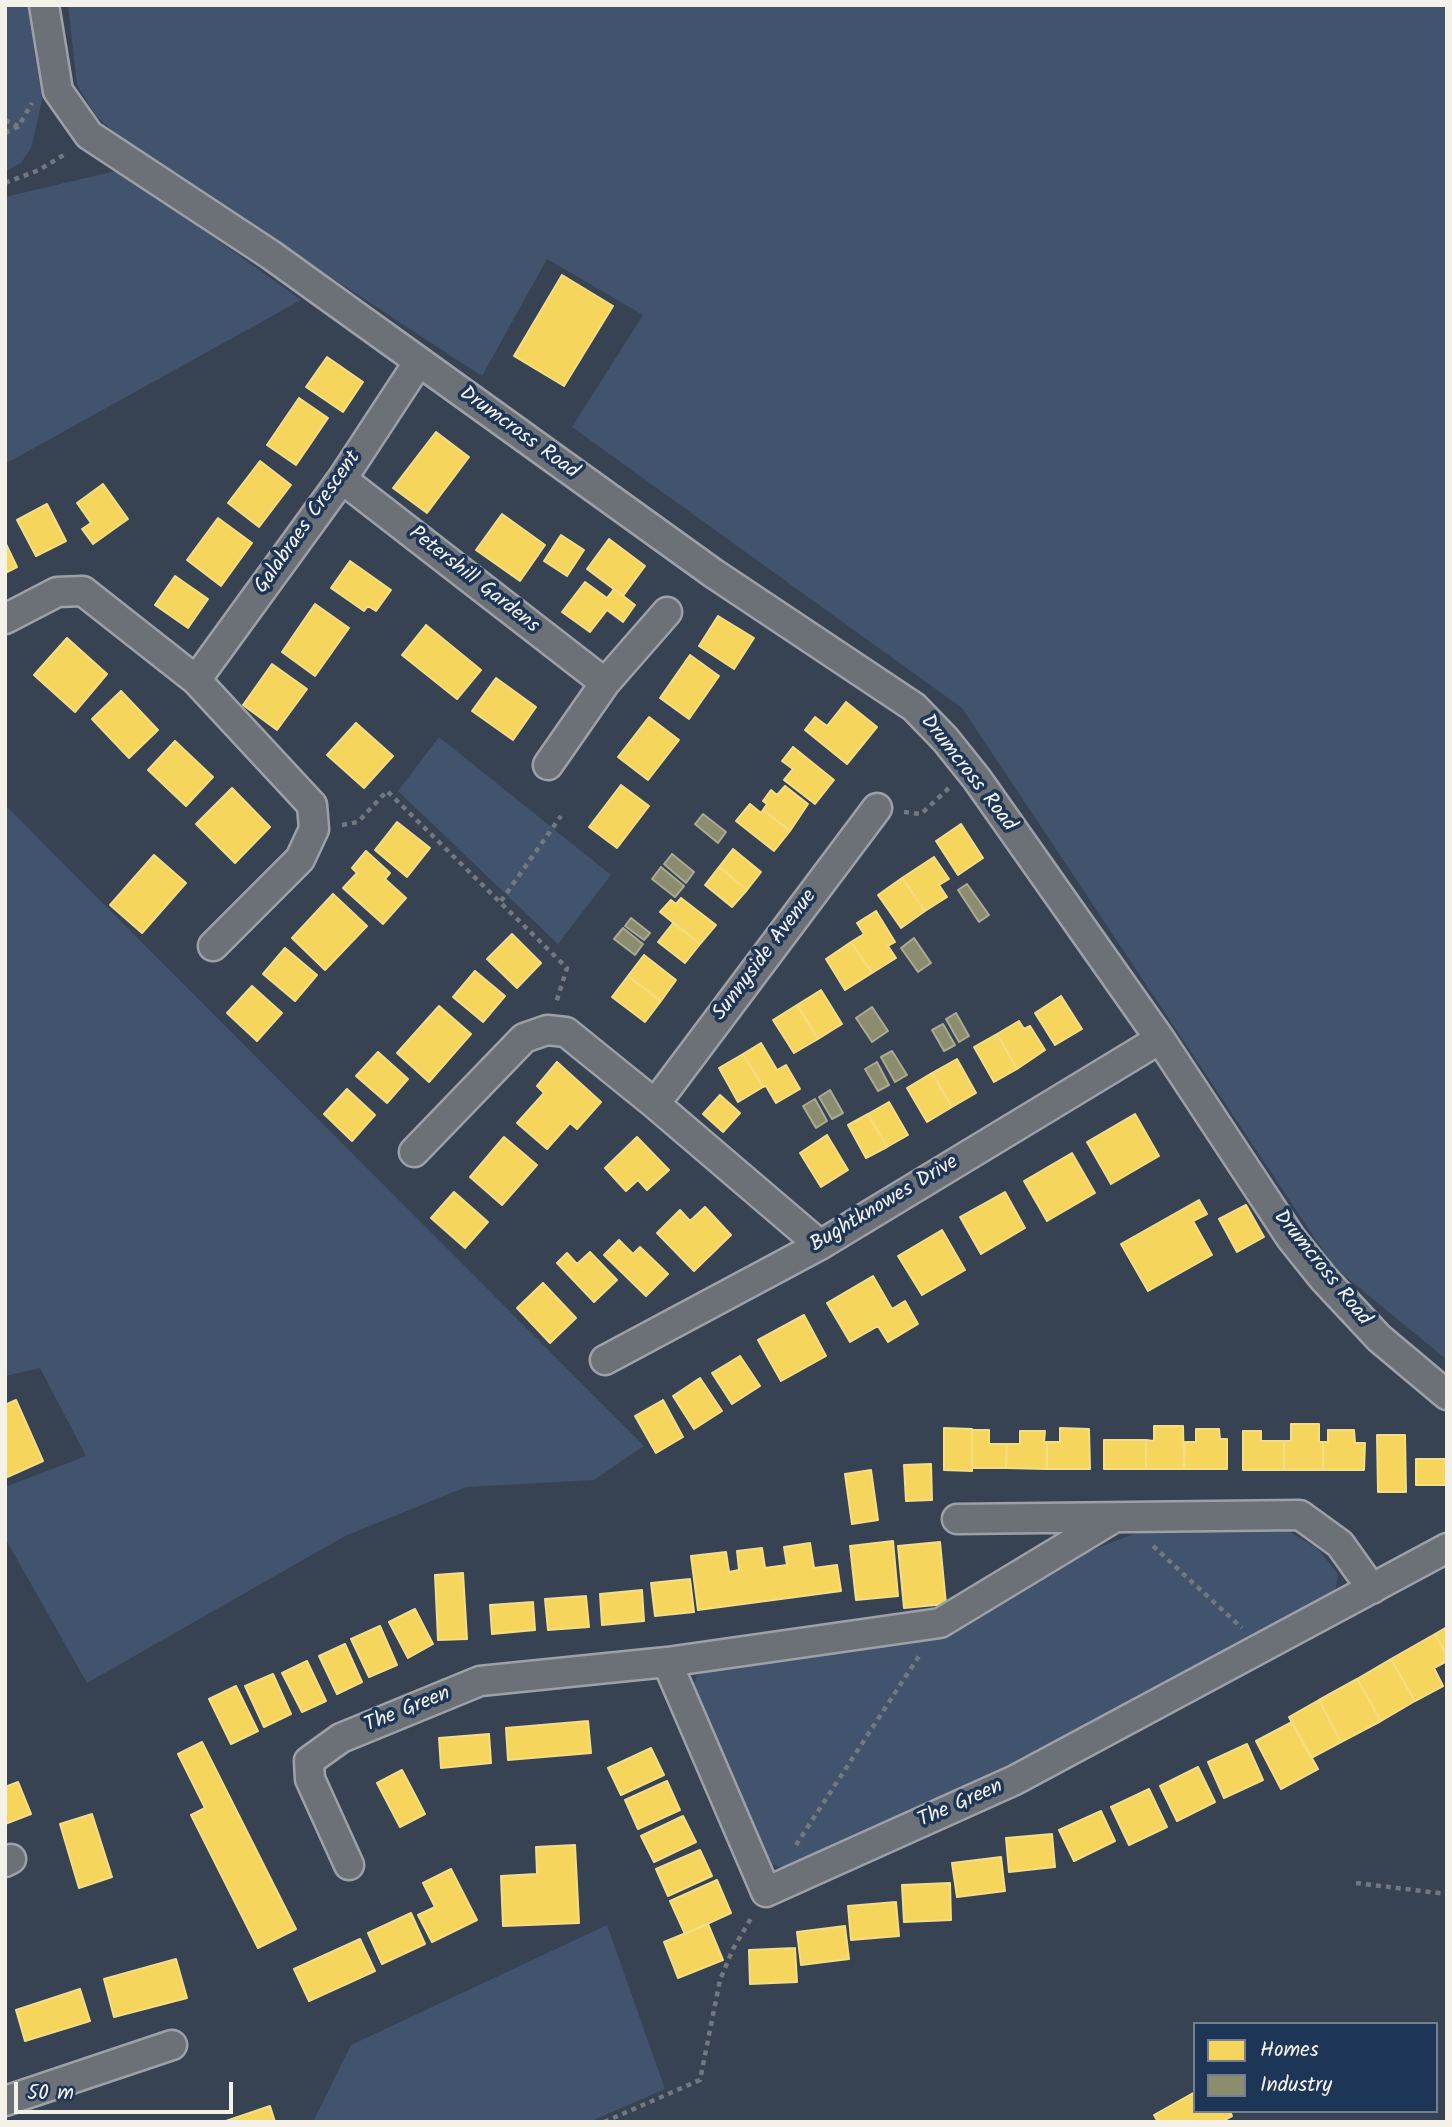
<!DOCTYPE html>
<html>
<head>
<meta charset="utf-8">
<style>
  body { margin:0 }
  #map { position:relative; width:1452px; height:2127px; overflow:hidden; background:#374253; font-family:Kalam,sans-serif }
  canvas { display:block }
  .frame { position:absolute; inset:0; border:7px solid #f4f1e8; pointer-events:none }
  .legend { position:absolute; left:1193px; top:2022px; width:245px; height:91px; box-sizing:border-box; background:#1d3557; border:2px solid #738091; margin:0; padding:9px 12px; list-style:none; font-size:21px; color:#f4f1e8 }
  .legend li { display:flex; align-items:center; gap:14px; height:35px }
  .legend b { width:35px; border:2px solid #738091 }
  .scale { position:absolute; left:14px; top:2082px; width:219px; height:32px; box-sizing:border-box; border:4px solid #f4f1e8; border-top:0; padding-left:9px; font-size:21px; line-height:24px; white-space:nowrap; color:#f4f1e8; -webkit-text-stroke:5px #1d3557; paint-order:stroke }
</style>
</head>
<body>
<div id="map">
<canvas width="1452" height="2127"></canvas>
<div class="frame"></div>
<ul class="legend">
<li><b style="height:19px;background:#f6d55c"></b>Homes</li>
<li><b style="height:19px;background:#8c8c6e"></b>Industry</li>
</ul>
<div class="scale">50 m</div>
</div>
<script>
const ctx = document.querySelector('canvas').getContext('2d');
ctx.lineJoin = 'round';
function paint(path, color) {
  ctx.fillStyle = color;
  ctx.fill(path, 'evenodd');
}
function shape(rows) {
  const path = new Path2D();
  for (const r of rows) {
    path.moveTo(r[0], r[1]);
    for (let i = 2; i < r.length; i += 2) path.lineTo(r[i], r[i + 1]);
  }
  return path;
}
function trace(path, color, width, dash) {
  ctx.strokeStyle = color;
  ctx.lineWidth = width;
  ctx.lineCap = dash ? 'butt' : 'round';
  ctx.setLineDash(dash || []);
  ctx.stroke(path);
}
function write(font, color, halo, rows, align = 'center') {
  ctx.font = font + ' Kalam,sans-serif';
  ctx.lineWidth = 7;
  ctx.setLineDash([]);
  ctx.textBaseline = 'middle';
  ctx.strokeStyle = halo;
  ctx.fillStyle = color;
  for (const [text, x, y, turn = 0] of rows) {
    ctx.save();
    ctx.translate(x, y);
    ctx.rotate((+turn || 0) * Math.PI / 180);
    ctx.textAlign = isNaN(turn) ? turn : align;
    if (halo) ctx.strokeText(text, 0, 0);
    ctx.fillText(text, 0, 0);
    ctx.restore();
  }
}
paint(shape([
  [5,5,34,5,43,97,31,148,21,163,5,171],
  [68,5,1447,5,1447,1360,1334,1267,962,708,572,427,643,315,547,259,482,376,127,144,96,116,77,85],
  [120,170,301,300,5,464,5,197],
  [439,737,611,875,558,944,398,791],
  [5,805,644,1446,594,1480,466,1487,345,1536,87,1683,5,1538,5,1487,86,1456,40,1368,5,1376],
  [1265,1531,1290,1532,1317,1548,1338,1574,1335,1592,1326,1605,1087,1729,798,1862,782,1867,769,1864,760,1851,693,1687,697,1676,703,1670,942,1639,1079,1555,1139,1532],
  [607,1925,665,2089,589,2122,313,2122,351,2045]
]), '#42546d');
const homes = shape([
  [562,275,613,306,564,386,514,356,562,275],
  [327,357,363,382,343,412,306,387,327,357],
  [299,398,328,418,296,465,267,445,299,398],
  [436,432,469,457,427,513,393,488,436,432],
  [260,461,291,485,259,527,228,503,260,461],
  [103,484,128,519,93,544,82,529,91,523,77,503,103,484],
  [47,504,66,541,36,556,17,520,47,504],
  [502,514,545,545,520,581,476,550,502,514],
  [218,518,252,543,221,586,187,560,218,518],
  [561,535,584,550,567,576,544,561,561,535],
  [609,539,645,566,623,596,587,569,609,539],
  [5,542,17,567,5,573,5,542],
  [350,561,391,590,376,611,368,606,364,611,331,588,350,561],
  [175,576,208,599,188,628,155,605,175,576],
  [585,582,607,598,614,589,635,605,623,622,607,610,590,632,562,612,585,582],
  [315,604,349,628,315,676,282,652,315,604],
  [718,616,754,638,734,669,699,646,718,616],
  [426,625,481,670,457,699,402,655,426,625],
  [67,638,107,674,75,712,34,675,67,638],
  [690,655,719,676,689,719,660,698,690,655],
  [272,664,307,689,277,730,243,705,272,664],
  [496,678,536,707,513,740,472,711,496,678],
  [121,691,158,730,129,758,92,719,121,691],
  [846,702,877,727,847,764,805,730,815,717,827,726,846,702],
  [649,717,679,740,648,780,618,757,649,717],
  [356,723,393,756,364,788,327,755,356,723],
  [175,741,213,777,186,806,148,770,175,741],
  [793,747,834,780,815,804,784,780,793,769,782,761,793,747],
  [621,785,649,806,617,848,589,827,621,785],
  [785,786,808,804,790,831,763,810,767,804,763,801,771,790,777,795,785,786],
  [232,788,270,827,235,863,196,824,232,788],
  [750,804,761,813,763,810,790,831,774,851,736,821,750,804],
  [397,822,430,848,407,877,375,850,397,822],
  [961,824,983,858,958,875,936,841,961,824],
  [733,849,761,872,747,890,719,867,733,849],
  [366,851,390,873,385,879,406,898,383,924,343,888,357,873,352,868,366,851],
  [154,855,186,883,142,933,110,905,154,855],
  [934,857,949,879,939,885,947,897,925,911,902,878,934,857],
  [719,867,747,890,732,907,705,885,719,867],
  [902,878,925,911,901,928,878,895,902,878],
  [333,894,367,926,325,970,292,938,333,894],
  [681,898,716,925,700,944,660,912,671,900,676,904,681,898],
  [876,911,895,942,888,946,896,958,872,973,851,942,864,934,857,923,876,911],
  [673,923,700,944,685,963,658,942,673,923],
  [512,934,541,963,517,988,487,959,512,934],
  [851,942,872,973,845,990,826,959,851,942],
  [285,948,317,975,295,1001,263,974,285,948],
  [644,955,676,980,661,1001,628,976,644,955],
  [475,971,505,996,483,1022,453,997,475,971],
  [628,976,661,1001,645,1022,612,997,628,976],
  [252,986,282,1013,257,1041,227,1013,252,986],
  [821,990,842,1024,818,1039,797,1005,821,990],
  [1061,996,1082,1029,1055,1045,1035,1013,1061,996],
  [797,1005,818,1039,794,1053,773,1020,797,1005],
  [439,1006,471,1034,429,1082,397,1053,439,1006],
  [1019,1021,1024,1029,1030,1026,1045,1050,1017,1069,997,1034,1019,1021],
  [997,1034,1017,1069,994,1082,974,1047,997,1034],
  [761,1043,777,1070,786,1065,800,1089,776,1103,766,1086,763,1087,743,1054,761,1043],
  [378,1052,408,1079,387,1103,356,1076,378,1052],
  [743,1054,763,1087,738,1102,719,1068,743,1054],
  [957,1059,976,1093,952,1107,932,1073,957,1059],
  [557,1062,601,1102,577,1129,570,1123,547,1149,517,1123,544,1093,537,1086,557,1062],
  [932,1073,952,1107,927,1122,907,1088,932,1073],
  [347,1089,375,1115,352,1141,324,1114,347,1089],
  [720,1095,740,1113,723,1132,703,1114,720,1095],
  [889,1102,908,1135,887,1147,868,1114,889,1102],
  [868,1114,887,1147,866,1158,848,1125,868,1114],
  [1135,1114,1159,1156,1111,1184,1087,1142,1135,1114],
  [827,1135,848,1170,821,1187,800,1153,827,1135],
  [504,1137,537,1165,502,1205,470,1177,504,1137],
  [637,1137,669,1170,647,1190,638,1180,626,1191,605,1168,637,1137],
  [1072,1153,1095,1193,1047,1221,1024,1181,1072,1153],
  [454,1192,488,1222,465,1248,431,1218,454,1192],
  [1005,1192,1025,1228,981,1254,960,1217,1005,1192],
  [1199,1200,1207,1214,1193,1221,1212,1255,1148,1291,1121,1244,1199,1200],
  [1246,1205,1264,1237,1237,1252,1219,1219,1246,1205],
  [705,1207,731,1235,694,1271,657,1233,680,1210,690,1221,705,1207],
  [942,1230,965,1270,922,1295,898,1256,942,1230],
  [619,1240,633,1254,640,1247,668,1274,646,1296,604,1255,619,1240],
  [590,1252,617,1280,594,1302,557,1263,567,1253,577,1264,590,1252],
  [873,1276,892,1309,905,1301,918,1324,888,1342,878,1326,850,1342,827,1303,873,1276],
  [543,1283,576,1318,550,1343,517,1308,543,1283],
  [804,1315,826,1356,781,1381,758,1340,804,1315],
  [740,1356,760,1386,732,1404,712,1373,740,1356],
  [700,1378,722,1411,694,1429,673,1396,700,1378],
  [16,1400,43,1461,5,1478,5,1405,16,1400],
  [663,1400,683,1437,656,1453,635,1416,663,1400],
  [1291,1424,1319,1424,1319,1442,1323,1442,1323,1470,1284,1470,1284,1441,1291,1441,1291,1424],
  [1154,1426,1183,1426,1184,1469,1146,1469,1146,1440,1154,1441,1154,1426],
  [944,1428,972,1429,972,1471,944,1470,944,1428],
  [1060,1428,1089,1429,1090,1469,1047,1469,1047,1442,1060,1442,1060,1428],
  [1196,1429,1219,1429,1220,1439,1227,1439,1227,1469,1184,1469,1185,1442,1196,1442,1196,1429],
  [972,1430,989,1430,989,1444,1007,1444,1006,1468,972,1468,972,1430],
  [1328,1430,1354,1430,1355,1443,1365,1443,1364,1470,1323,1470,1323,1442,1328,1442,1328,1430],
  [1020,1431,1045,1431,1044,1442,1047,1442,1047,1469,1006,1468,1007,1444,1020,1444,1020,1431],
  [1243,1431,1261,1431,1261,1441,1284,1441,1284,1470,1243,1470,1243,1431],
  [1377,1435,1405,1435,1406,1492,1378,1492,1377,1435],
  [1104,1440,1146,1440,1146,1469,1104,1469,1104,1440],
  [1416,1459,1447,1459,1447,1485,1416,1485,1416,1459],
  [931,1464,932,1500,906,1501,904,1465,931,1464],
  [871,1470,878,1520,852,1524,845,1474,871,1470],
  [893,1541,898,1596,856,1600,850,1546,893,1541],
  [940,1542,946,1604,904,1608,898,1546,940,1542],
  [810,1543,814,1568,837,1565,841,1591,698,1610,691,1556,726,1552,729,1572,739,1570,737,1551,762,1548,765,1568,787,1565,784,1547,810,1543],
  [463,1573,467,1639,438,1640,435,1575,463,1573],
  [690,1579,694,1612,655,1616,651,1583,690,1579],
  [642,1590,644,1621,602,1625,600,1594,642,1590],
  [586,1596,589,1627,548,1630,545,1599,586,1596],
  [533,1602,535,1630,492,1634,490,1605,533,1602],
  [415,1609,433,1644,408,1658,389,1622,415,1609],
  [380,1626,397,1665,369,1677,351,1639,380,1626],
  [1447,1627,1447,1656,1435,1634,1447,1627],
  [1435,1634,1447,1656,1447,1661,1434,1668,1443,1686,1415,1701,1391,1659,1435,1634],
  [345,1644,362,1682,337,1694,319,1656,345,1644],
  [1391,1659,1415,1701,1381,1721,1357,1679,1391,1659],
  [307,1661,326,1701,302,1712,282,1673,307,1661],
  [273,1674,291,1714,264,1727,245,1686,273,1674],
  [1357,1679,1381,1721,1341,1742,1319,1700,1357,1679],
  [236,1686,258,1731,231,1744,209,1699,236,1686],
  [1319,1700,1341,1742,1311,1758,1289,1717,1319,1700],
  [588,1721,591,1753,508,1760,506,1728,588,1721],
  [1292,1722,1318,1769,1281,1789,1256,1741,1292,1722],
  [489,1734,491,1763,441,1768,439,1738,489,1734],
  [202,1742,296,1929,258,1948,191,1815,205,1808,178,1754,202,1742],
  [1247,1744,1263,1780,1224,1798,1208,1762,1247,1744],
  [651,1748,664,1775,621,1795,608,1768,651,1748],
  [1198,1767,1215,1802,1177,1821,1160,1786,1198,1767],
  [402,1770,425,1814,400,1827,377,1783,402,1770],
  [667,1781,680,1810,638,1829,625,1800,667,1781],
  [18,1782,31,1814,5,1824,5,1787,18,1782],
  [1149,1789,1167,1827,1129,1845,1111,1807,1149,1789],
  [1101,1811,1115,1841,1074,1861,1059,1830,1101,1811],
  [92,1814,112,1877,79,1888,60,1824,92,1814],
  [683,1816,696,1842,654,1862,641,1836,683,1816],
  [1052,1834,1055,1867,1009,1872,1006,1838,1052,1834],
  [575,1845,579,1923,503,1926,501,1876,537,1874,536,1847,575,1845],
  [700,1850,712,1876,668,1896,656,1869,700,1850],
  [1001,1857,1005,1891,957,1897,952,1863,1001,1857],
  [451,1869,477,1920,432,1942,418,1915,435,1907,423,1883,451,1869],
  [717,1880,731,1913,685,1934,670,1901,717,1880],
  [950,1883,951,1920,904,1922,902,1885,950,1883],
  [896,1902,899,1936,851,1940,848,1906,896,1902],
  [411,1913,425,1944,382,1964,368,1933,411,1913],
  [708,1924,723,1960,678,1978,664,1942,708,1924],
  [845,1926,849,1959,801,1965,797,1932,845,1926],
  [360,1939,375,1971,309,2001,294,1969,360,1939],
  [795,1948,797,1982,750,1984,749,1950,795,1948],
  [176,1959,187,1998,114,2017,104,1979,176,1959],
  [80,1989,90,2021,25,2041,16,2010,80,1989],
  [1195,2092,1195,2111,1230,2111,1232,2116,1221,2122,1158,2122,1154,2115,1195,2092],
  [270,2106,275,2122,223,2122,270,2106]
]);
paint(homes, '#f6d55c');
trace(homes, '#f5dd86', 2);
const industry = shape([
  [703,814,726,832,718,843,695,824,703,814],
  [672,854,694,872,686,883,664,864,672,854],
  [661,867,684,886,675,897,652,879,661,867],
  [967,884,989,915,979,922,958,890,967,884],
  [631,918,650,933,644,940,625,926,631,918],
  [623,928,643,944,635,955,614,939,623,928],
  [914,938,931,963,918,972,901,948,914,938],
  [872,1007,888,1031,872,1042,856,1018,872,1007],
  [956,1013,969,1036,959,1042,946,1019,956,1013],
  [943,1024,955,1045,944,1051,932,1030,943,1024],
  [892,1051,907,1075,895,1082,881,1057,892,1051],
  [877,1062,889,1085,878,1091,865,1069,877,1062],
  [830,1090,843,1113,832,1119,819,1097,830,1090],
  [815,1099,827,1121,816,1128,803,1106,815,1099]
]);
paint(industry, '#8c8c6e');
trace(industry, '#abaa93', 2);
const minor = shape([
  [44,5,58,91,89,135,271,255,713,573,914,707,945,739,977,779,1160,1039,1291,1238,1323,1278,1379,1338,1447,1395],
  [342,479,605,683],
  [5,619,57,592,83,591,196,680,312,805,314,829,300,859,213,946],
  [196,680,342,479,418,363],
  [548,765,605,683,667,612],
  [655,1104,877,808],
  [414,1152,524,1038,547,1030,566,1032,655,1104,820,1245],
  [605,1360,820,1245,1160,1039],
  [957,1519,1300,1515,1340,1544,1372,1589],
  [667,1662,766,1892,1015,1780,1447,1548],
  [5,1862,11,1859],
  [349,1865,310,1779,309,1761,341,1738,480,1681,667,1662,940,1623,1112,1519],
  [5,2101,172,2045]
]);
trace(minor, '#9da1a7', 33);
trace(shape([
  [5,120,18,126],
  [5,133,18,127,32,103],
  [5,183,39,170,67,153],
  [904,812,921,814,950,787],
  [342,825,358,822,387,791,567,968,556,1003],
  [501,901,561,816],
  [1153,1546,1242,1628],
  [796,1845,919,1656],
  [1356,1883,1447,1894],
  [604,2122,700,2080,720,1980,733,1949,753,1915]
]), '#72787f', 4.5, [5, 5]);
trace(minor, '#6c7177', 28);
write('21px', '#f4f1e8', '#1d3557', [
  ["Drumcross Road",518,434,36],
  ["Galabraes Crescent",309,523,-55],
  ["Petershill Gardens",473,581,38],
  ["Drumcross Road",967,774,52],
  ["Sunnyside Avenue",766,956,-53],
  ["Bughtknowes Drive",885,1205,-31],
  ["Drumcross Road",1321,1269,51],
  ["The Green",408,1711,-22],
  ["The Green",961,1805,-24]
]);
</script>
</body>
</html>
